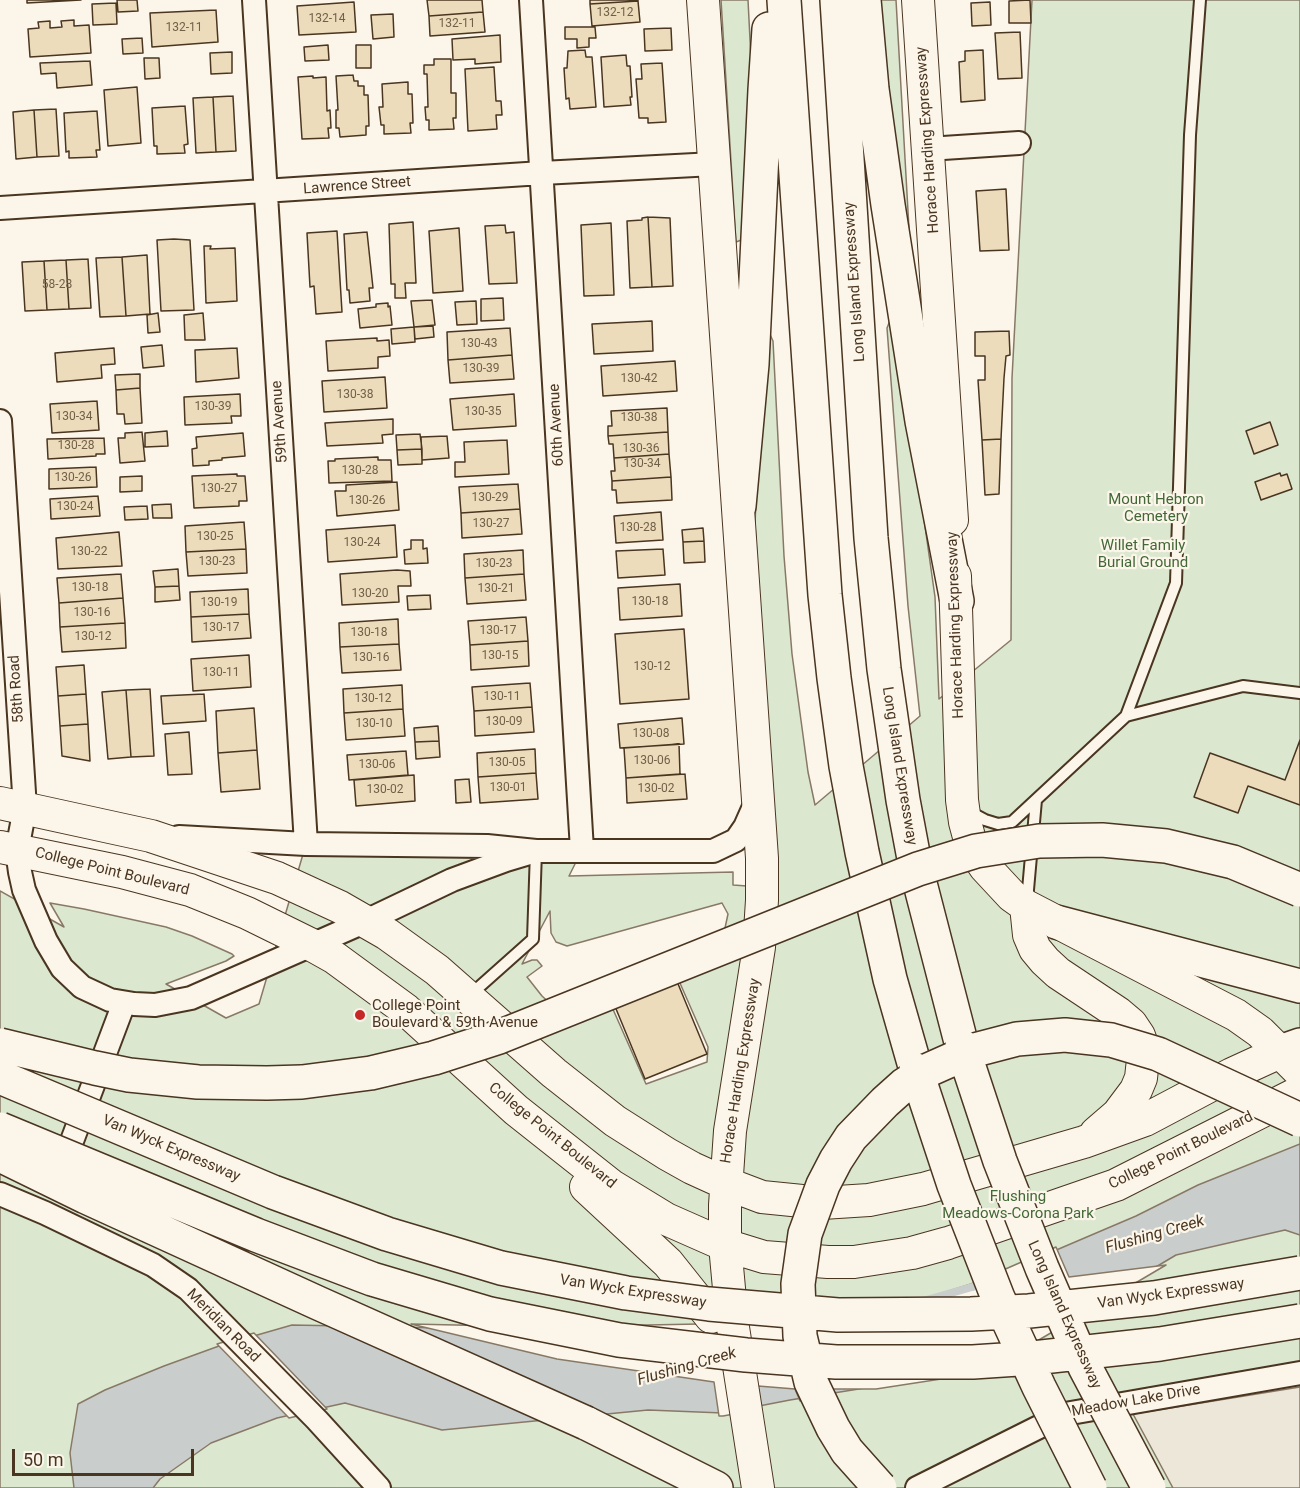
<!DOCTYPE html>
<html>
<head>
<meta charset="utf-8">
<style>
  body { margin:0 }
  #map { position:relative; width:1300px; height:1488px; overflow:hidden; background:#fbf6e9; font-family:Roboto,sans-serif }
  canvas { display:block }
  .scale { position:absolute; left:12px; top:1449px; width:182px; height:27px; box-sizing:border-box; border:3px solid #4a3520; border-top:0; padding-left:8px; font-size:18px; line-height:21px; white-space:nowrap; color:#4a3520; -webkit-text-stroke:4px #fbf6e9; paint-order:stroke }
</style>
</head>
<body>
<div id="map">
<canvas width="1300" height="1488"></canvas>
<div class="scale">50 m</div>
</div>
<script>
const ctx = document.querySelector('canvas').getContext('2d');
ctx.lineJoin = 'round';
function paint(path, color) {
  ctx.fillStyle = color;
  ctx.fill(path, 'evenodd');
}
function shape(rows) {
  const path = new Path2D();
  for (const r of rows) {
    path.moveTo(r[0], r[1]);
    for (let i = 2; i < r.length; i += 2) path.lineTo(r[i], r[i + 1]);
  }
  return path;
}
function trace(path, color, width, dash) {
  ctx.strokeStyle = color;
  ctx.lineWidth = width;
  ctx.lineCap = dash ? 'butt' : 'round';
  ctx.setLineDash(dash || []);
  ctx.stroke(path);
}
function write(font, color, halo, rows, align = 'center') {
  ctx.font = font + ' Roboto,sans-serif';
  ctx.lineWidth = 4.5;
  ctx.setLineDash([]);
  ctx.textBaseline = 'middle';
  ctx.strokeStyle = halo;
  ctx.fillStyle = color;
  for (const [text, x, y, turn = 0] of rows) {
    ctx.save();
    ctx.translate(x, y);
    ctx.rotate((+turn || 0) * Math.PI / 180);
    ctx.textAlign = isNaN(turn) ? turn : align;
    if (halo) ctx.strokeText(text, 0, 0);
    ctx.fillText(text, 0, 0);
    ctx.restore();
  }
}
const green = shape([
  [721,0,748,0,751,59,744,239,736,242,721,0],
  [874,0,896,0,913,299,874,0],
  [1032,0,1300,0,1300,1488,0,1488,0,891,64,927,50,903,84,909,166,927,192,936,232,954,234,956,226,961,166,984,226,1018,259,1004,306,844,582,850,569,876,733,872,733,885,747,886,747,899,741,965,722,1082,774,840,755,524,762,352,768,330,773,341,784,556,792,654,808,772,815,805,920,716,908,606,887,328,891,318,921,498,935,597,939,699,1011,640,1012,378,1032,0],
  [722,903,728,914,719,956,676,974,708,1047,707,1062,646,1084,608,998,566,1018,542,996,527,977,542,966,537,960,532,960,522,964,550,911,551,933,556,942,567,946,722,903]
]);
paint(green, '#dce7d0');
trace(green, '#887966', 1.5);
const parking = shape([
  [1300,1387,1300,1488,1173,1488,1133,1414,1300,1387]
]);
paint(parking, '#ede7d9');
trace(parking, '#887966', 1.5);
const water = shape([
  [1300,1144,1300,1235,1285,1230,1176,1255,1008,1355,940,1376,790,1400,723,1413,648,1410,442,1430,345,1403,277,1418,211,1443,160,1479,153,1488,74,1488,70,1453,78,1404,105,1390,164,1366,219,1346,292,1325,544,1330,855,1324,972,1286,1136,1216,1198,1185,1300,1144]
]);
paint(water, '#c9cecd');
trace(water, '#887966', 1.5);
const pier = shape([
  [1056,1247,1069,1277,1166,1265,1010,1357,941,1379,876,1389,829,1389,831,1396,800,1401,795,1389,758,1386,761,1409,723,1416,719,1416,714,1382,557,1359,411,1324,544,1327,854,1321,971,1284,1056,1247],
  [254,1333,327,1409,289,1418,217,1344,254,1333]
]);
paint(pier, '#fbf6e9');
trace(pier, '#887966', 1.5);
trace(shape([
  [923,1301,972,1287]
]), '#c9cecd', 8);
const building = shape([
  [27,0,81,0,27,3,27,0],
  [117,0,137,0,138,11,118,12,117,0],
  [427,0,482,0,483,12,429,16,427,0],
  [590,0,638,0,638,1,590,4,590,0],
  [1030,0,1031,23,1009,23,1009,1,1030,0],
  [638,1,640,22,592,26,590,4,638,1],
  [354,2,356,32,299,35,297,6,354,2],
  [990,2,991,25,972,26,971,3,990,2],
  [116,3,117,24,93,25,92,4,116,3],
  [216,10,218,42,152,47,150,13,216,10],
  [483,12,485,32,430,36,429,16,483,12],
  [393,14,394,37,373,39,371,15,393,14],
  [74,20,74,26,89,25,91,53,30,57,28,29,39,28,38,22,50,21,50,28,62,27,61,21,74,20],
  [565,27,595,27,596,38,589,38,589,47,577,48,577,39,565,39,565,27],
  [671,28,672,50,645,51,644,29,671,28],
  [1020,32,1022,78,998,79,995,33,1020,32],
  [500,35,501,62,475,64,475,59,453,60,452,39,500,35],
  [142,38,143,53,123,54,122,39,142,38],
  [328,45,329,60,305,61,304,47,328,45],
  [356,45,371,45,371,68,356,68,356,45],
  [585,50,586,57,592,57,596,107,570,109,569,98,566,99,564,68,567,68,568,51,585,50],
  [983,50,985,100,961,102,959,62,965,61,965,51,983,50],
  [232,52,232,73,211,74,210,53,232,52],
  [626,55,627,66,630,66,632,97,630,97,631,105,604,107,601,57,626,55],
  [144,58,159,58,160,78,145,79,144,58],
  [434,59,451,59,451,93,456,93,456,118,453,118,454,129,429,130,429,120,426,120,425,107,428,107,427,74,424,74,424,65,434,65,434,59],
  [90,61,92,85,57,88,56,73,41,74,40,63,90,61],
  [662,63,666,122,648,123,648,118,639,118,636,79,642,79,641,64,662,63],
  [494,67,496,101,501,101,502,115,496,115,497,129,468,131,465,69,494,67],
  [353,75,354,81,358,81,358,86,364,86,364,95,368,95,369,126,366,126,366,135,340,137,339,128,336,128,336,110,338,110,336,76,353,75],
  [313,76,313,78,326,77,327,111,330,110,331,128,328,128,329,138,302,139,298,77,313,76],
  [408,82,408,94,412,94,413,123,410,123,411,133,384,134,384,125,381,125,379,107,383,107,382,84,408,82],
  [137,87,141,143,108,146,104,90,137,87],
  [233,96,236,151,216,152,213,97,233,96],
  [213,97,216,152,196,153,193,98,213,97],
  [185,106,188,144,184,145,185,153,157,154,157,146,154,146,152,108,185,106],
  [56,109,59,156,37,157,34,110,56,109],
  [34,110,37,157,16,159,13,112,34,110],
  [97,111,100,150,96,150,97,157,69,158,69,151,66,152,64,113,97,111],
  [1006,189,1009,250,980,251,976,191,1006,189],
  [648,217,652,287,630,288,627,221,642,220,642,218,648,217],
  [648,217,670,218,673,286,652,287,648,217],
  [413,222,416,283,405,283,406,298,395,298,395,284,391,284,389,224,413,222],
  [611,223,614,295,584,296,581,225,611,223],
  [505,225,506,233,514,232,517,283,489,284,485,226,505,225],
  [459,228,463,291,433,293,429,231,459,228],
  [337,231,342,312,316,314,314,286,310,287,307,233,337,231],
  [367,232,373,288,369,288,370,301,350,303,349,290,347,290,344,234,367,232],
  [174,239,190,240,194,310,161,311,157,240,174,239],
  [204,246,211,246,210,249,235,248,237,301,206,303,204,246],
  [147,255,150,314,126,316,122,257,147,255],
  [122,257,126,316,100,317,96,258,122,257],
  [88,259,91,308,69,309,66,260,88,259],
  [66,260,69,309,47,310,44,261,66,260],
  [44,261,47,310,25,311,22,262,44,261],
  [503,298,504,320,481,321,481,299,503,298],
  [432,300,435,325,414,327,411,301,432,300],
  [476,301,477,324,457,325,455,302,476,301],
  [388,303,388,307,390,306,392,325,360,328,358,309,376,307,376,304,388,303],
  [158,313,160,332,148,333,147,315,158,313],
  [203,313,205,340,185,340,184,315,203,313],
  [652,321,653,351,594,354,592,324,652,321],
  [433,326,434,337,415,339,414,327,433,326],
  [414,327,415,342,392,344,391,329,414,327],
  [510,328,512,355,448,360,447,332,510,328],
  [1009,331,1010,355,1006,356,1004,378,1001,439,982,440,978,380,985,380,985,356,975,356,975,332,1009,331],
  [377,338,377,341,389,340,390,356,378,357,378,368,328,371,326,341,377,338],
  [162,345,164,366,143,368,141,347,162,345],
  [114,348,115,364,101,365,102,378,57,382,55,353,114,348],
  [237,348,239,378,196,382,195,350,237,348],
  [512,355,514,379,450,383,448,360,512,355],
  [675,361,677,391,603,396,601,366,675,361],
  [140,374,140,388,116,390,115,375,140,374],
  [385,377,387,408,324,412,322,381,385,377],
  [140,388,142,423,125,424,124,414,117,414,116,390,140,388],
  [240,394,241,416,231,416,232,423,185,425,184,397,240,394],
  [514,394,516,426,453,430,450,399,514,394],
  [97,401,99,430,52,433,50,404,97,401],
  [667,408,668,432,608,436,608,426,612,426,611,411,667,408],
  [393,419,393,434,382,435,383,443,327,446,325,423,393,419],
  [1270,422,1278,445,1254,454,1246,431,1270,422],
  [167,431,168,446,145,447,145,433,167,431],
  [142,432,145,461,120,463,118,438,125,438,125,433,142,432],
  [668,432,669,454,614,458,613,444,609,444,608,436,668,432],
  [243,433,245,456,222,458,222,460,209,461,209,465,193,466,192,449,197,448,196,437,243,433],
  [420,434,422,449,397,450,396,435,420,434],
  [447,436,449,458,422,460,421,437,447,436],
  [104,438,105,454,96,454,96,456,48,459,47,439,104,438],
  [1001,439,999,494,985,495,982,440,1001,439],
  [507,440,509,474,455,477,455,462,465,462,464,442,507,440],
  [422,449,422,464,398,465,397,450,422,449],
  [669,454,671,477,612,481,611,471,615,471,614,458,669,454],
  [378,457,378,460,391,460,392,481,329,483,328,461,335,461,335,459,378,457],
  [96,467,97,487,49,489,49,469,96,467],
  [1280,473,1281,476,1287,474,1292,489,1261,500,1255,482,1280,473],
  [237,474,237,476,245,476,247,501,239,501,239,506,194,508,192,476,237,474],
  [142,476,142,491,120,492,120,477,142,476],
  [671,477,672,500,617,503,616,490,612,490,612,481,671,477],
  [397,482,399,510,337,516,335,491,346,491,346,485,397,482],
  [518,484,520,509,461,513,459,487,518,484],
  [98,496,100,516,51,519,50,499,98,496],
  [171,504,172,518,153,518,152,505,171,504],
  [147,506,148,519,125,520,124,507,147,506],
  [520,509,522,534,462,538,461,513,520,509],
  [661,512,663,540,616,543,614,516,661,512],
  [244,522,246,549,186,552,185,526,244,522],
  [395,525,397,557,328,562,326,530,395,525],
  [703,528,704,541,683,542,682,530,703,528],
  [119,532,122,566,58,569,56,538,119,532],
  [411,540,423,540,423,549,427,548,428,563,405,564,404,550,411,549,411,540],
  [704,541,705,562,684,563,683,542,704,541],
  [246,549,247,573,188,576,186,552,246,549],
  [663,549,665,575,618,578,616,551,663,549],
  [523,550,524,574,465,578,464,554,523,550],
  [178,569,179,586,155,587,153,571,178,569],
  [397,570,410,571,411,586,398,586,399,602,342,605,340,574,397,570],
  [121,574,123,598,59,603,57,578,121,574],
  [524,574,526,600,467,604,465,578,524,574],
  [680,584,682,616,620,620,618,588,680,584],
  [179,586,180,600,155,602,155,587,179,586],
  [248,589,249,614,191,617,190,592,248,589],
  [430,595,431,609,408,610,407,596,430,595],
  [123,598,125,623,60,627,59,603,123,598],
  [249,614,251,638,192,642,191,617,249,614],
  [526,617,528,641,470,645,468,621,526,617],
  [398,619,399,644,340,647,339,623,398,619],
  [125,623,126,648,62,652,60,627,125,623],
  [684,629,689,699,620,704,615,634,684,629],
  [528,641,529,666,471,670,470,645,528,641],
  [399,644,401,670,342,673,340,647,399,644],
  [249,655,251,687,193,691,191,659,249,655],
  [84,665,86,694,58,696,56,667,84,665],
  [530,683,532,707,474,711,472,687,530,683],
  [402,685,403,709,344,713,343,689,402,685],
  [150,689,154,756,131,757,126,690,150,689],
  [126,690,131,757,108,759,102,692,126,690],
  [86,694,88,724,60,726,58,696,86,694],
  [204,694,206,721,163,724,161,696,204,694],
  [532,707,534,732,475,736,474,711,532,707],
  [254,708,257,750,218,753,216,711,254,708],
  [403,709,405,736,346,740,344,713,403,709],
  [682,718,684,744,620,748,618,724,682,718],
  [88,724,90,761,62,756,60,726,88,724],
  [438,726,439,741,415,742,414,728,438,726],
  [189,732,192,774,168,775,165,734,189,732],
  [1300,740,1300,805,1248,786,1238,813,1194,797,1210,753,1285,780,1300,740],
  [439,741,440,757,416,759,415,742,439,741],
  [679,744,680,774,626,778,624,748,679,744],
  [535,749,536,773,478,777,477,753,535,749],
  [257,750,260,789,221,792,218,753,257,750],
  [406,751,408,775,349,780,347,755,406,751],
  [536,773,538,799,480,803,478,777,536,773],
  [685,774,687,799,627,803,626,778,685,774],
  [414,775,415,801,356,806,354,780,414,775],
  [469,779,471,802,456,803,455,780,469,779],
  [676,979,707,1054,645,1079,614,1004,676,979]
]);
paint(building, '#ecdcbc');
trace(building, '#4a3520', 1.5);
const lane = shape([
  [1126,716,1176,583,1190,135,1200,0],
  [968,811,985,820,998,824,1012,822,1126,716,1243,686,1300,693],
  [1027,901,1036,800],
  [469,996,533,939,536,851]
]);
const street = shape([
  [254,0,306,844],
  [531,0,582,850],
  [928,149,1019,143],
  [0,208,542,173,714,164],
  [0,421,25,808,17,850,20,872,24,890,46,941,62,968,82,987,110,1000,134,1004,155,1005,191,998,364,922,452,880,506,860,536,851],
  [179,837,306,844,487,846,536,851,713,851,736,840,745,827,757,800],
  [61,1170,124,1003],
  [0,1194,45,1213,153,1265,188,1289,317,1420,379,1488],
  [917,1488,1065,1414,1300,1373]
]);
const secondary = shape([
  [703,0,762,858,762,900,759,947,730,1131,725,1205,725,1245,732,1321,758,1488],
  [918,0,952,520],
  [955,576,962,800,965,822,972,848,985,867,1012,896,1026,906,1236,1015,1260,1032,1300,1072],
  [0,803,151,836,277,878,340,907,387,934,437,970,554,1073,615,1121,667,1154,692,1168,725,1183,762,1197,822,1203,869,1200,923,1189,1084,1142,1145,1120,1232,1074,1280,1052],
  [0,847,122,872,190,890,247,913,310,944,335,958,406,1010,516,1110,612,1186,666,1219,725,1245,764,1257,828,1262,854,1262,912,1253,948,1243,1116,1185,1300,1092],
  [1026,906,1029,935,1035,949,1045,961,1058,973,1118,1013,1131,1024,1139,1036,1144,1050,1141,1078,1136,1090,1118,1114,1096,1133],
  [586,1187,668,1263,711,1317]
]);
const highway = shape([
  [784,0,825,595,834,678,846,766,862,852,890,979,916,1070],
  [837,0,871,538,884,669,903,800,915,864,962,1046],
  [864,0,872,89,888,205,922,421,957,601],
  [739,506,752,364,765,90,769,29],
  [1056,922,1300,986],
  [1280,1052,1300,1045],
  [586,1423,716,1488]
]);
trace(lane, '#4a3520', 14);
trace(street, '#4a3520', 26);
trace(secondary, '#4a3520', 34);
trace(highway, '#4a3520', 36);
trace(lane, '#fbf6e9', 10);
trace(street, '#fbf6e9', 22);
trace(secondary, '#fbf6e9', 32);
trace(highway, '#fbf6e9', 33);
const highwayBridge = shape([
  [0,1045,95,1068,129,1075,198,1082,267,1083,302,1082,371,1073,434,1058,499,1037,918,869,976,851,1039,841,1102,840,1166,846,1233,862,1300,890],
  [962,1046,1000,1161,1042,1268,1085,1367,1149,1488],
  [916,1070,954,1185,998,1298,1039,1387,1090,1488],
  [0,1077,273,1192,387,1234,501,1268,626,1293,709,1304,838,1315,971,1314,1029,1311,1154,1298,1300,1273],
  [0,1129,256,1235,372,1279,490,1314,619,1340,746,1355,836,1362,973,1362,1033,1358,1160,1344,1300,1321],
  [0,1155,86,1197,318,1303,586,1423],
  [880,1488,847,1451,833,1428,811,1382,800,1336,798,1284,805,1234,823,1185,836,1160,851,1137,885,1102,904,1085,926,1071,971,1051,1017,1039,1065,1035,1111,1040,1158,1054,1300,1120]
]);
trace(highwayBridge, '#4a3520', 36, []);
trace(highwayBridge, '#fbf6e9', 33);
for (const [x, y, r, color] of [
  [360,1015,6,"#c62828"]
]) {
  const dot = new Path2D();
  dot.arc(x, y, r, 0, 2 * Math.PI);
  ctx.fillStyle = color;
  ctx.fill(dot);
  trace(dot, '#fbf6e9', 2);
}
write('12px', '#725f47', null, [
  ["132-12",615,13],
  ["132-14",327,19],
  ["132-11",457,24],
  ["132-11",184,28],
  ["58-28",57,285],
  ["130-43",479,344],
  ["130-39",481,369],
  ["130-42",639,379],
  ["130-38",355,395],
  ["130-39",213,407],
  ["130-35",483,412],
  ["130-34",74,417],
  ["130-38",639,418],
  ["130-28",76,446],
  ["130-36",641,449],
  ["130-34",642,464],
  ["130-28",360,471],
  ["130-26",73,478],
  ["130-27",219,489],
  ["130-29",490,498],
  ["130-26",367,501],
  ["130-24",75,507],
  ["130-27",491,524],
  ["130-28",638,528],
  ["130-25",215,537],
  ["130-24",362,543],
  ["130-22",89,552],
  ["130-23",217,562],
  ["130-23",494,564],
  ["130-18",90,588],
  ["130-21",496,589],
  ["130-20",370,594],
  ["130-18",650,602],
  ["130-19",219,603],
  ["130-16",92,613],
  ["130-17",221,628],
  ["130-17",498,631],
  ["130-18",369,633],
  ["130-12",93,637],
  ["130-15",500,656],
  ["130-16",371,658],
  ["130-12",652,667],
  ["130-11",221,673],
  ["130-11",502,697],
  ["130-12",373,699],
  ["130-09",504,722],
  ["130-10",374,724],
  ["130-08",651,734],
  ["130-06",652,761],
  ["130-05",507,763],
  ["130-06",377,765],
  ["130-01",508,788],
  ["130-02",656,789],
  ["130-02",385,790]
]);
write('15px', '#4a3520', '#fbf6e9', [
  ["Horace Harding Expressway",928,140,-94],
  ["Lawrence Street",357,186,-4],
  ["Long Island Expressway",855,282,-94],
  ["59th Avenue",280,422,-94],
  ["60th Avenue",557,425,-93],
  ["Horace Harding Expressway",956,625,-92],
  ["58th Road",17,689,-94],
  ["Long Island Expressway",899,766,81],
  ["College Point Boulevard",112,872,14],
  ["Horace Harding Expressway",741,1071,-81],
  ["College Point Boulevard",552,1136,39],
  ["Van Wyck Expressway",171,1149,23],
  ["College Point Boulevard",1181,1151,-26],
  ["Van Wyck Expressway",633,1292,9],
  ["Van Wyck Expressway",1171,1294,-8],
  ["Long Island Expressway",1064,1315,66],
  ["Meridian Road",223,1326,45],
  ["Meadow Lake Drive",1136,1401,-10]
]);
write('15px', '#436837', '#fbf6e9', [
  ["Mount Hebron",1156,500],
  ["Cemetery",1156,517],
  ["Willet Family",1143,546],
  ["Burial Ground",1143,563],
  ["Flushing",1018,1197],
  ["Meadows-Corona Park",1018,1214]
]);
write('15px', '#4a3520', '#fbf6e9', [
  ["College Point",372,1006],
  ["Boulevard & 59th Avenue",372,1023]
], 'left');
write('italic 16px', '#4a3520', '#fbf6e9', [
  ["Flushing Creek",1155,1235,-16],
  ["Flushing Creek",687,1367,-16]
]);
</script>
</body>
</html>
